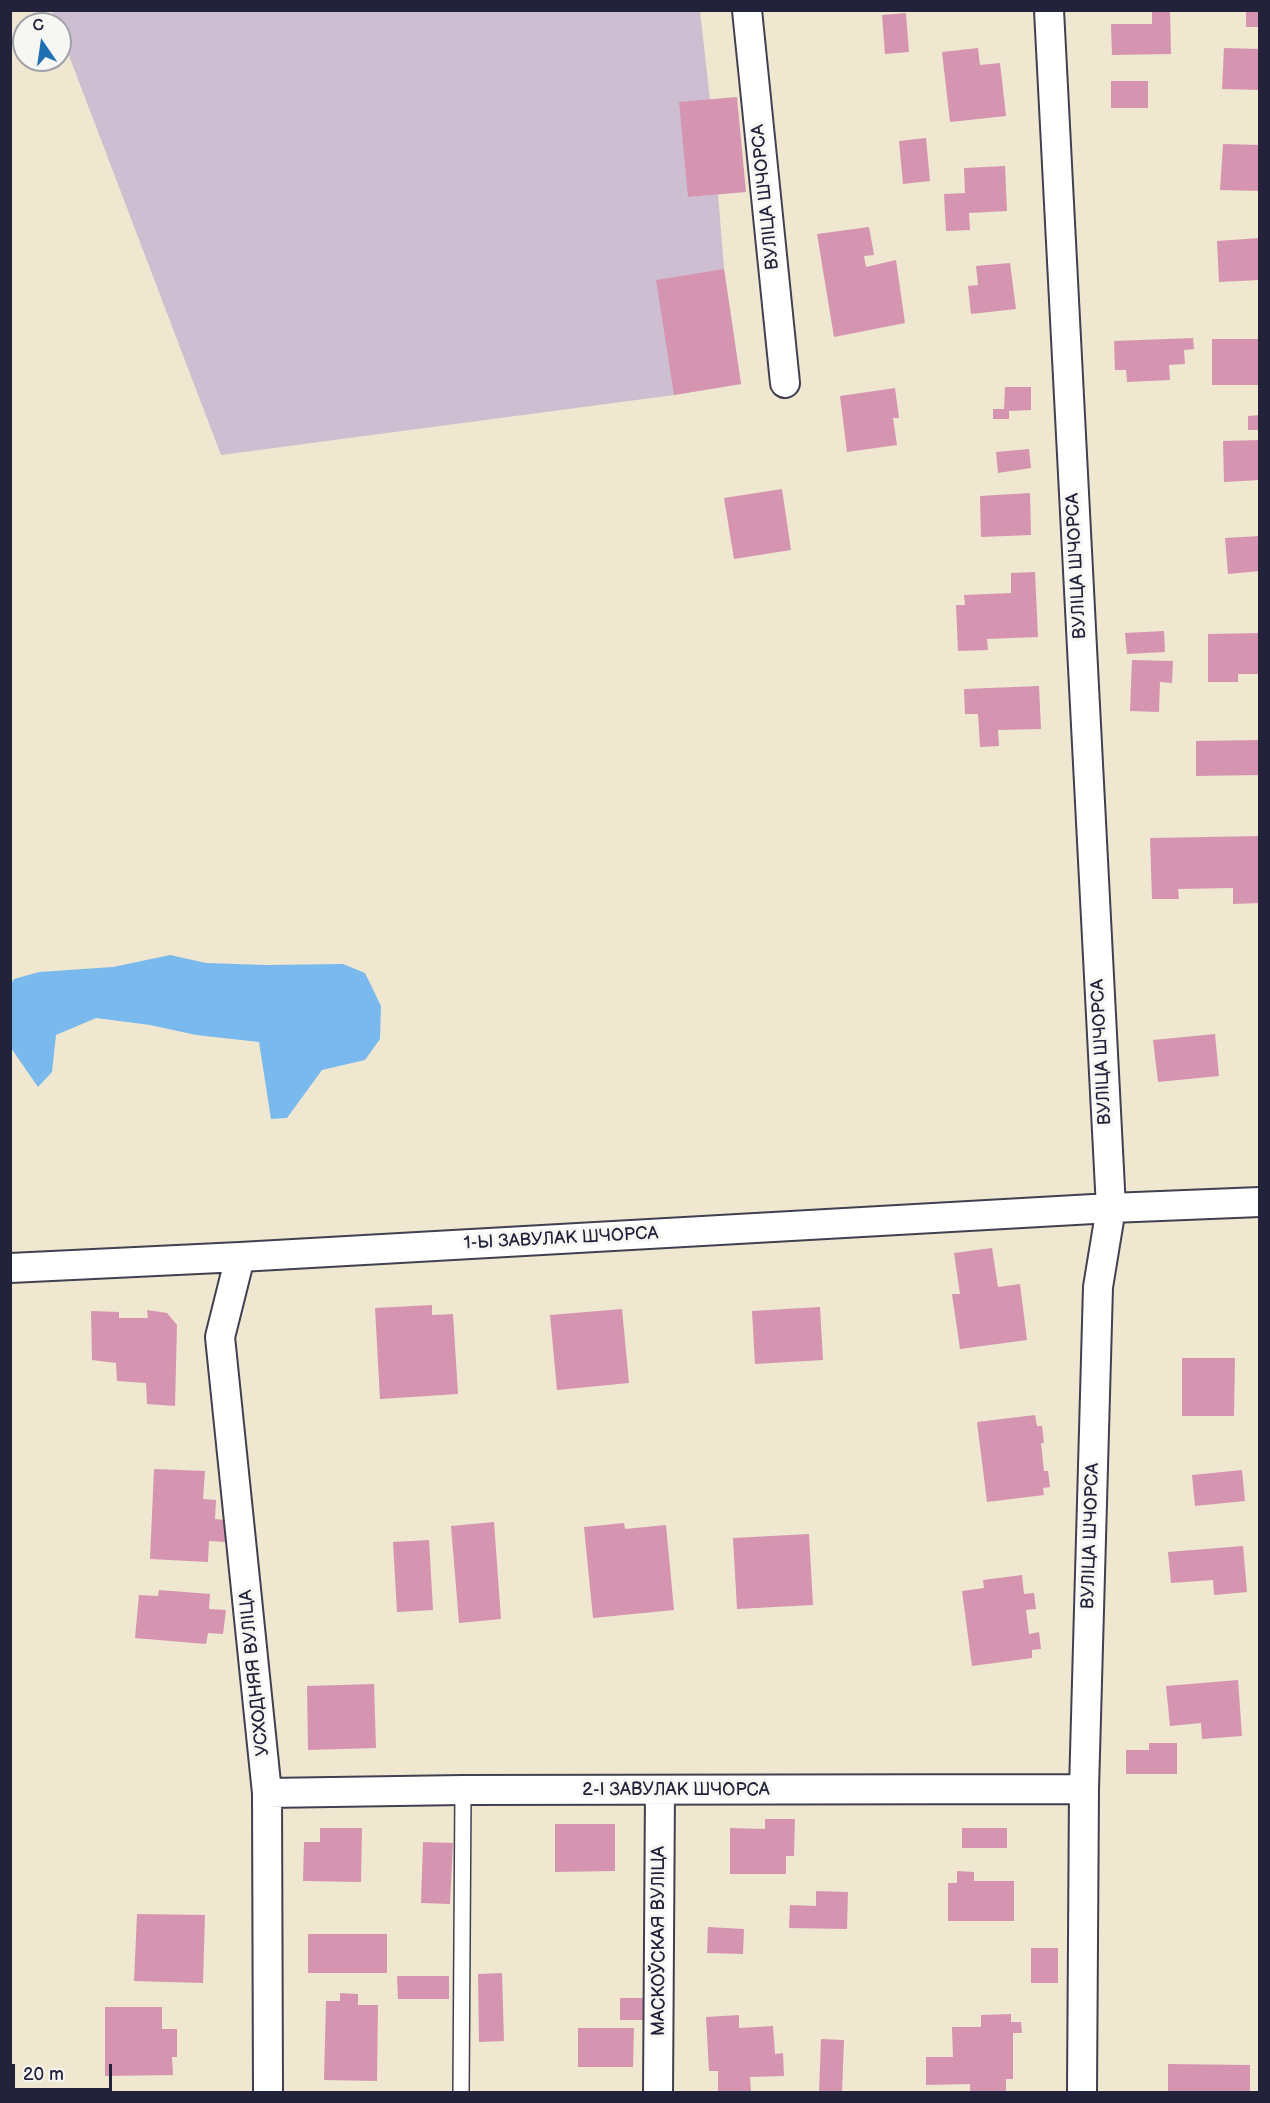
<!DOCTYPE html>
<html>
<head>
<meta charset="utf-8">
<style>
  body { margin:0 }
  #map { position:relative; width:1270px; height:2103px; overflow:hidden; background:#efe7cf; font-family:"Balsamiq Sans",sans-serif }
  canvas { display:block }
  .frame { position:absolute; inset:0; border:12px solid #22223b; pointer-events:none }
  .north { position:absolute; left:12px; top:12px; width:60px; height:60px; box-sizing:border-box; background:#f6f6f2; border:2px solid #a1a1a9; border-radius:50%; rotate:347deg; font-size:16px; font-weight:700; line-height:24px; text-align:center; color:#22223b }
  .north::after { content:''; display:block; margin:auto; width:21px; height:27px; background:#1f6fb2; clip-path:polygon(50% 0,100% 100%,50% 72%,0 100%) }
  .scale { position:absolute; left:12px; top:2064px; width:100px; height:27px; box-sizing:border-box; border:3px solid #22223b; border-top:0; padding-left:8px; font-size:18px; line-height:21px; white-space:nowrap; color:#22223b; -webkit-text-stroke:4px #f6f6f2; paint-order:stroke }
</style>
</head>
<body>
<div id="map">
<canvas width="1270" height="2103"></canvas>
<div class="frame"></div>
<div class="north">С</div>
<div class="scale">20 m</div>
</div>
<script>
const ctx = document.querySelector('canvas').getContext('2d');
ctx.lineJoin = 'round';
function paint(path, color) {
  ctx.fillStyle = color;
  ctx.fill(path, 'evenodd');
}
function shape(rows) {
  const path = new Path2D();
  for (const r of rows) {
    path.moveTo(r[0], r[1]);
    for (let i = 2; i < r.length; i += 2) path.lineTo(r[i], r[i + 1]);
  }
  return path;
}
function trace(path, color, width, dash) {
  ctx.strokeStyle = color;
  ctx.lineWidth = width;
  ctx.lineCap = dash ? 'butt' : 'round';
  ctx.setLineDash(dash || []);
  ctx.stroke(path);
}
function write(font, color, halo, rows, align = 'center') {
  ctx.font = font + ' "Balsamiq Sans",sans-serif';
  ctx.lineWidth = 6;
  ctx.setLineDash([]);
  ctx.textBaseline = 'middle';
  ctx.strokeStyle = halo;
  ctx.fillStyle = color;
  for (const [text, x, y, turn = 0] of rows) {
    ctx.save();
    ctx.translate(x, y);
    ctx.rotate((+turn || 0) * Math.PI / 180);
    ctx.textAlign = isNaN(turn) ? turn : align;
    if (halo) ctx.strokeText(text, 0, 0);
    ctx.fillText(text, 0, 0);
    ctx.restore();
  }
}
paint(shape([
  [52,11,700,11,710,100,688,197,718,194,724,269,741,384,674,395,221,455,60,32,60,24,57,24]
]), '#cebed1');
paint(shape([
  [170,955,206,963,266,965,343,964,365,973,381,1006,380,1039,365,1060,322,1070,287,1118,271,1119,259,1042,196,1035,150,1025,96,1018,56,1035,52,1072,38,1087,11,1048,11,984,14,979,39,972,113,967]
]), '#79b9ee');
paint(shape([
  [1152,10,1170,10,1171,54,1112,55,1111,24,1152,24],
  [1246,10,1260,10,1260,27,1246,27],
  [906,13,909,52,885,54,882,15],
  [978,48,980,65,1000,63,1006,116,950,122,942,52],
  [1224,48,1260,49,1260,90,1222,89],
  [1111,81,1148,81,1148,108,1111,108],
  [737,97,746,192,688,197,679,102],
  [926,138,930,181,903,184,899,141],
  [1223,144,1260,145,1260,191,1220,190],
  [1005,166,1007,211,969,213,970,230,946,231,944,194,965,193,964,168],
  [869,227,874,255,864,256,866,267,896,260,905,323,834,337,817,234],
  [1260,238,1260,280,1219,282,1217,241],
  [1010,263,1016,309,971,314,968,286,978,285,976,266],
  [724,269,741,384,674,395,656,280],
  [1193,338,1194,349,1184,350,1185,364,1169,365,1170,380,1127,382,1126,370,1115,370,1114,341],
  [1212,339,1260,339,1260,385,1212,385],
  [1005,387,1031,387,1031,410,1009,411,1009,419,993,419,993,409,1004,409],
  [895,388,899,418,893,418,897,445,847,452,840,396],
  [1260,415,1260,430,1248,430,1248,416],
  [1260,440,1260,480,1224,482,1223,441],
  [1029,449,1031,468,998,473,996,452],
  [782,489,791,550,734,559,724,498],
  [1030,493,1031,535,981,537,980,496],
  [1260,536,1260,571,1228,574,1225,538],
  [1035,572,1038,637,987,639,988,650,958,651,956,605,965,605,964,595,1011,593,1011,573],
  [1164,631,1165,652,1127,654,1125,633],
  [1260,633,1260,674,1238,674,1238,682,1208,682,1208,634],
  [1132,660,1173,661,1172,683,1160,682,1159,712,1130,711],
  [1039,686,1041,729,998,730,999,746,980,747,978,714,965,714,964,689],
  [1260,740,1260,775,1196,776,1196,741],
  [1260,836,1260,903,1233,904,1233,888,1178,889,1179,899,1152,899,1150,838],
  [1215,1034,1219,1076,1158,1082,1153,1040],
  [992,1248,998,1287,1020,1284,1027,1340,960,1349,952,1294,960,1294,954,1253],
  [432,1305,432,1315,453,1314,458,1394,380,1399,375,1308],
  [820,1307,823,1360,755,1364,752,1311],
  [622,1309,629,1383,557,1390,550,1315],
  [147,1310,167,1313,177,1325,175,1406,147,1404,146,1383,117,1381,116,1363,92,1360,91,1311,119,1312,119,1318,148,1318],
  [1182,1358,1235,1358,1234,1416,1182,1416],
  [1035,1415,1037,1426,1042,1426,1044,1443,1041,1443,1044,1471,1048,1471,1050,1487,1043,1488,1044,1495,987,1502,977,1422],
  [154,1469,205,1471,203,1499,216,1500,215,1519,226,1520,225,1542,209,1541,208,1562,150,1559],
  [1242,1470,1245,1501,1195,1506,1192,1475],
  [494,1522,501,1619,459,1623,451,1526],
  [624,1523,625,1529,666,1525,674,1610,593,1618,584,1527],
  [809,1534,813,1605,737,1609,733,1538],
  [429,1540,433,1610,397,1612,393,1542],
  [1243,1546,1247,1592,1214,1595,1213,1580,1171,1583,1168,1552],
  [1022,1575,1024,1594,1034,1593,1036,1609,1026,1610,1029,1634,1039,1632,1041,1649,1032,1650,1032,1658,972,1666,962,1591,984,1588,983,1580],
  [159,1590,210,1594,209,1609,226,1610,223,1634,208,1633,206,1644,135,1638,139,1595,158,1596],
  [1238,1680,1242,1736,1202,1739,1201,1723,1170,1726,1166,1686],
  [374,1684,376,1748,308,1750,307,1686],
  [1149,1743,1177,1743,1177,1774,1126,1774,1126,1750,1149,1750],
  [765,1819,795,1819,794,1856,786,1856,786,1874,730,1874,730,1828,765,1829],
  [555,1824,615,1824,615,1871,555,1872],
  [320,1828,362,1828,361,1882,303,1881,304,1842,320,1842],
  [962,1828,1007,1828,1007,1848,962,1848],
  [423,1842,453,1843,450,1904,421,1903],
  [957,1871,974,1872,974,1881,1014,1881,1014,1921,948,1921,948,1883,957,1883],
  [816,1891,848,1892,847,1929,789,1928,790,1905,816,1906],
  [137,1914,205,1915,203,1983,134,1981],
  [708,1927,744,1929,743,1954,707,1953],
  [308,1934,387,1934,387,1973,308,1973],
  [1031,1948,1058,1948,1058,1983,1031,1983],
  [502,1973,504,2041,479,2042,478,1974],
  [397,1976,449,1976,449,1999,398,1999],
  [340,1993,358,1994,358,2005,378,2005,377,2081,324,2080,326,2001,340,2001],
  [620,1998,648,1998,648,2020,620,2020],
  [105,2007,162,2007,162,2029,177,2029,177,2057,172,2057,173,2075,105,2076],
  [1011,2014,1011,2022,1021,2022,1022,2033,1013,2033,1013,2079,1006,2079,1006,2092,970,2092,970,2084,926,2085,926,2057,953,2057,952,2027,981,2027,981,2015],
  [739,2015,739,2028,773,2026,775,2054,783,2053,784,2076,750,2077,751,2092,718,2092,718,2071,709,2071,706,2017],
  [578,2028,634,2028,633,2067,578,2067],
  [821,2039,844,2040,842,2092,819,2092],
  [1168,2064,1250,2065,1250,2092,1168,2092]
]), '#d595b1');
const lane = shape([
  [461,2092,463,1790]
]);
const street = shape([
  [747,10,785,383],
  [1049,10,1111,1208,1098,1287,1084,1789,1082,2092],
  [240,1257,220,1337,267,1793,268,2092],
  [10,1268,240,1257,1111,1208,1260,1202],
  [267,1793,463,1790,1084,1789],
  [658,2092,660,1790]
]);
trace(lane, '#414051', 18);
trace(street, '#414051', 32);
trace(lane, '#fff', 15);
trace(street, '#fff', 28);
write('18px', '#22223b', '#f6f6f2', [
  ["ВУЛІЦА ШЧОРСА",766,197,-96],
  ["ВУЛІЦА ШЧОРСА",1077,566,-93],
  ["ВУЛІЦА ШЧОРСА",1102,1052,-93],
  ["1-Ы ЗАВУЛАК ШЧОРСА",561,1239,-3],
  ["ВУЛІЦА ШЧОРСА",1091,1536,-88],
  ["УСХОДНЯЯ ВУЛІЦА",255,1673,-96],
  ["2-І ЗАВУЛАК ШЧОРСА",676,1790],
  ["МАСКОЎСКАЯ ВУЛІЦА",659,1941,-90]
]);
</script>
</body>
</html>
